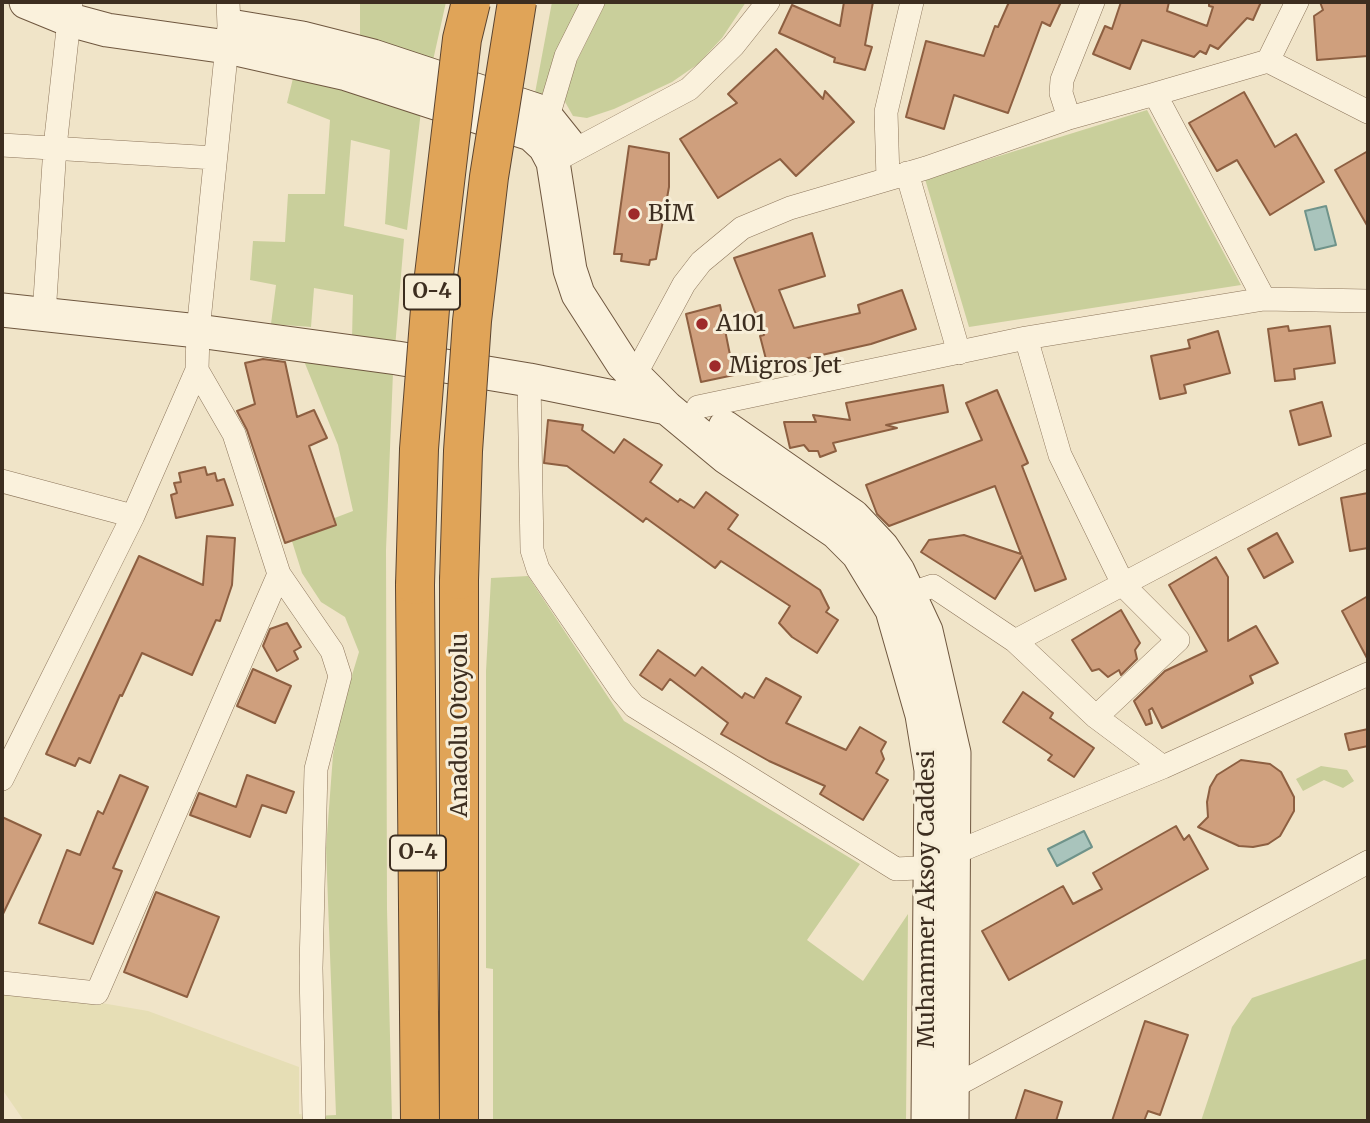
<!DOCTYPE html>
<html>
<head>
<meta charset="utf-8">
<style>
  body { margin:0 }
  #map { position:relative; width:1370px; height:1123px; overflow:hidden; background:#f0e4c8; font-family:Merriweather,serif }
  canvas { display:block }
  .frame { position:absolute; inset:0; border:4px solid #3d2e20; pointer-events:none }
</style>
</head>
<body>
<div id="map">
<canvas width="1370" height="1123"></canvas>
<div class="frame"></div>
</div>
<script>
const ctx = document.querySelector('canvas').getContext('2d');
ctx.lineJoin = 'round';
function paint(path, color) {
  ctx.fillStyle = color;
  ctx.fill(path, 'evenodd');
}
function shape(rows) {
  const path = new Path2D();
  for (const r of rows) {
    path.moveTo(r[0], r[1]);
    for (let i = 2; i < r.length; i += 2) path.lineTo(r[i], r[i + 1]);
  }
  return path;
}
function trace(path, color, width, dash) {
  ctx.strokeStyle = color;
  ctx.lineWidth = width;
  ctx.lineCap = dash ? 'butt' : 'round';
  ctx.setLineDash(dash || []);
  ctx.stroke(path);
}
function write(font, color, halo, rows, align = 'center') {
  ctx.font = font + ' Merriweather,serif';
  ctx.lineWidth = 6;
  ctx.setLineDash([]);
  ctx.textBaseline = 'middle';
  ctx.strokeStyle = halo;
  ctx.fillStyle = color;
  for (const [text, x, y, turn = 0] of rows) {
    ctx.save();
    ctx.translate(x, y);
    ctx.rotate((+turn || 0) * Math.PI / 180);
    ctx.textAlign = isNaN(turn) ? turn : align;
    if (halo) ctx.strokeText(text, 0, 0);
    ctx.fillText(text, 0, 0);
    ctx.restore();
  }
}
paint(shape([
  [2,992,90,1001,148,1011,299,1067,299,1114,314,1116,314,1121,24,1121,2,1089]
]), '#e6deb5');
paint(shape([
  [360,2,446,2,432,65,360,37],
  [552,2,581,2,544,94,535,93],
  [606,2,746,2,722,38,698,64,672,82,614,109,587,118,573,116,564,100,567,81],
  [295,70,421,111,407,230,385,224,390,150,351,140,344,226,404,239,395,348,352,339,353,295,314,288,311,327,271,324,276,285,250,280,253,241,285,242,288,194,325,194,330,120,287,103],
  [1147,110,1241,285,969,327,925,179],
  [304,361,393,372,386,550,387,909,392,1121,314,1121,314,1116,336,1115,326,848,333,755,343,705,359,652,345,617,321,602,302,573,290,535,353,511,338,445],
  [528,576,624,721,860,864,807,940,863,981,908,914,906,1121,493,1121,493,969,486,968,486,671,491,578],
  [1321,766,1347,770,1354,781,1343,788,1324,780,1303,791,1296,779],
  [1368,958,1368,1121,1201,1121,1232,1027,1252,998]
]), '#c9cf9b');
const water = shape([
  [1326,206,1336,245,1315,250,1305,211,1326,206],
  [1084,831,1092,847,1057,866,1048,849,1084,831]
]);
paint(water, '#a9c4bc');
trace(water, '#6f938a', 2);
const building = shape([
  [844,2,873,2,865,45,872,47,865,70,834,62,835,58,779,33,792,5,840,26,844,2],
  [1009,2,1061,2,1050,26,1042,22,1008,113,954,95,944,129,906,117,926,41,984,56,995,26,998,27,1009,2],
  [1121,2,1169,2,1167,11,1207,26,1213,7,1209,6,1209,2,1261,2,1253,20,1247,18,1218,49,1210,45,1206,54,1200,51,1194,57,1142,40,1130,69,1093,54,1105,26,1112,29,1121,2],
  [1320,2,1368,2,1368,56,1317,60,1314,16,1323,10,1320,2],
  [776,49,823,99,825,91,854,122,796,176,780,159,718,198,680,139,737,103,728,94,776,49],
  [1244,92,1275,147,1296,134,1324,182,1270,215,1237,160,1217,171,1189,123,1244,92],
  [629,146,669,153,669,187,656,259,650,260,649,265,621,261,622,254,614,254,629,146],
  [1368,151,1368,227,1335,170,1368,151],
  [812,233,825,276,779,290,794,328,860,313,858,305,902,290,916,329,871,344,768,367,760,336,764,335,734,258,812,233],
  [720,305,734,375,701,382,686,314,720,305],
  [1288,326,1289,331,1330,326,1335,363,1294,369,1295,379,1275,381,1268,329,1288,326],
  [1218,331,1230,373,1184,385,1186,393,1160,399,1151,356,1190,348,1188,340,1218,331],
  [263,359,285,362,297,417,314,410,327,438,309,446,336,525,285,543,247,430,237,411,255,404,245,363,263,359],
  [943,385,948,412,886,425,897,428,833,443,836,451,820,457,818,451,809,451,804,445,790,448,784,422,816,422,813,415,850,420,846,403,943,385],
  [997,390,1028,463,1022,466,1066,579,1035,591,1022,556,995,599,921,552,929,540,964,535,1021,554,995,486,889,526,877,514,866,485,982,440,966,403,997,390],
  [1322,402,1331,436,1299,445,1290,411,1322,402],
  [548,420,583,425,582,430,614,453,624,439,662,465,650,482,678,502,680,499,694,508,706,492,738,515,728,529,820,590,829,608,826,612,838,620,817,653,792,637,779,623,790,606,721,561,715,568,646,518,643,522,567,466,544,463,548,420],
  [205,467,207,475,215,473,217,481,224,479,233,505,176,518,171,495,177,493,174,483,181,482,179,473,205,467],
  [1368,493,1368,548,1350,551,1341,498,1368,493],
  [1277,533,1293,562,1264,578,1248,549,1277,533],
  [207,536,235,538,232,585,220,621,216,620,192,675,142,653,122,696,120,695,90,763,79,758,75,766,46,754,139,556,203,585,207,536],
  [1216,557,1228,577,1228,641,1256,626,1278,663,1250,676,1253,683,1162,728,1152,708,1149,710,1152,723,1146,725,1134,701,1165,671,1207,651,1169,585,1216,557],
  [1368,596,1368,660,1342,611,1368,596],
  [1121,610,1140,643,1135,650,1137,659,1121,675,1119,670,1108,677,1099,669,1092,671,1072,640,1121,610],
  [287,623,301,647,294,651,298,659,277,671,263,646,270,629,287,623],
  [658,650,695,676,702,667,742,698,745,693,754,698,766,678,801,697,786,723,846,750,860,727,886,742,881,751,884,759,876,773,888,780,863,820,820,794,825,786,769,761,721,734,728,723,670,679,662,690,640,675,658,650],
  [253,669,291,686,275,723,237,706,253,669],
  [1023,692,1053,713,1050,718,1094,748,1074,777,1048,760,1052,755,1003,722,1023,692],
  [1368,729,1368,746,1349,750,1345,734,1368,729],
  [1241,760,1270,764,1281,772,1294,797,1294,811,1280,836,1268,844,1253,847,1239,846,1198,827,1208,817,1207,802,1210,787,1217,775,1241,760],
  [120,775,148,787,113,868,122,871,93,944,39,923,67,850,80,855,98,811,103,814,120,775],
  [247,775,294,792,286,813,262,805,250,837,190,815,199,793,236,807,247,775],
  [2,817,41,835,2,916,2,817],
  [1176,826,1184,840,1189,835,1208,869,1009,980,982,931,1063,886,1073,904,1102,889,1093,873,1176,826],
  [156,892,219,917,187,997,124,972,156,892],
  [1145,1021,1188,1035,1160,1115,1148,1111,1144,1121,1112,1121,1145,1021],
  [1025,1090,1062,1102,1056,1121,1015,1121,1025,1090]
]);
paint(building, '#cf9f7d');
trace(building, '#8d5f41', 2);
const street = shape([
  [1093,2,1062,80,1061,93,1069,118,1155,94,1264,299],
  [1297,2,1268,61,1368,112],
  [1155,94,1268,61],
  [544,130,566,56,593,2],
  [2,145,215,158],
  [558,159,689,89,733,46,768,2],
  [907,173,959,353],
  [888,179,886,112,912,2],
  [44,315,55,147,71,2],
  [1026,338,1060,455,1124,586,1178,640,1096,717],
  [197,370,234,434,279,574,332,651,340,676,316,769,311,968,314,1116],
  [529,380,532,550,538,569,622,692,634,706,655,719,896,869,917,868,928,863],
  [628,388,684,284,701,262,742,228,790,208,926,168,1069,118],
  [698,407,1026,338,1264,299,1368,301],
  [2,481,133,516],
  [897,598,933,586,1015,641,1096,717,1163,767,954,853],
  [1015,641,1368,455],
  [1163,767,1368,674],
  [2,779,133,516,197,370,198,331,229,26,228,2],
  [2,983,97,993,279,574],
  [953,1087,1368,862]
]);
const secondary = shape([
  [26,2,70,20,107,30,227,47,347,74,531,134,545,147,553,162,570,270,578,294,623,364,667,408,726,457,836,532,858,554,892,610,922,715,931,770,928,1121],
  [236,27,302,38,373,56,536,110,548,119,568,144],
  [2,310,198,331,397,358,529,380,667,408],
  [725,427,853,516,882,547,898,571,926,631,954,753,952,1121]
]);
const highway = shape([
  [459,580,459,1121],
  [415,585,420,1121]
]);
trace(street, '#8d765c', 24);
trace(secondary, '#6f573f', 35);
trace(highway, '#5b4430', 40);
trace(street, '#faf1dc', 23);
trace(secondary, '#faf1dc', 33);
trace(highway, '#e0a458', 38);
const highwayBridge = shape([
  [459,580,463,451,472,321,489,177,517,2],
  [415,585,419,449,430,309,462,39,471,2]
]);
trace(highwayBridge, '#5b4430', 40, []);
trace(highwayBridge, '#e0a458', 38);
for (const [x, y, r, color] of [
  [634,214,7,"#9e2a2b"],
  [702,324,7,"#9e2a2b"],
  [715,366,7,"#9e2a2b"]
]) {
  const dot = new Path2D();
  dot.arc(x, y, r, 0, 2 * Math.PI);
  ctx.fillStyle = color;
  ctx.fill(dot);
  trace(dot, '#f7eed8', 2.5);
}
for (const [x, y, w] of [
  [432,292,56],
  [418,853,56]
]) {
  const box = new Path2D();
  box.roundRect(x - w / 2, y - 17.5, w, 35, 5);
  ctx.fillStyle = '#f7eed8';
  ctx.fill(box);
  trace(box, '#3d2e20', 2);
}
write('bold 21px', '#3d2e20', null, [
  ["O-4",432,292],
  ["O-4",418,853]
]);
write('23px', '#3d2e20', '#f7eed8', [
  ["BİM",648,214],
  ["A101",716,324],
  ["Migros Jet",729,366]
], 'left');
write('23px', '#3d2e20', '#f7eed8', [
  ["Anadolu Otoyolu",460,725,-90],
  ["Muhammer Aksoy Caddesi",927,899,-90]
]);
</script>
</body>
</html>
